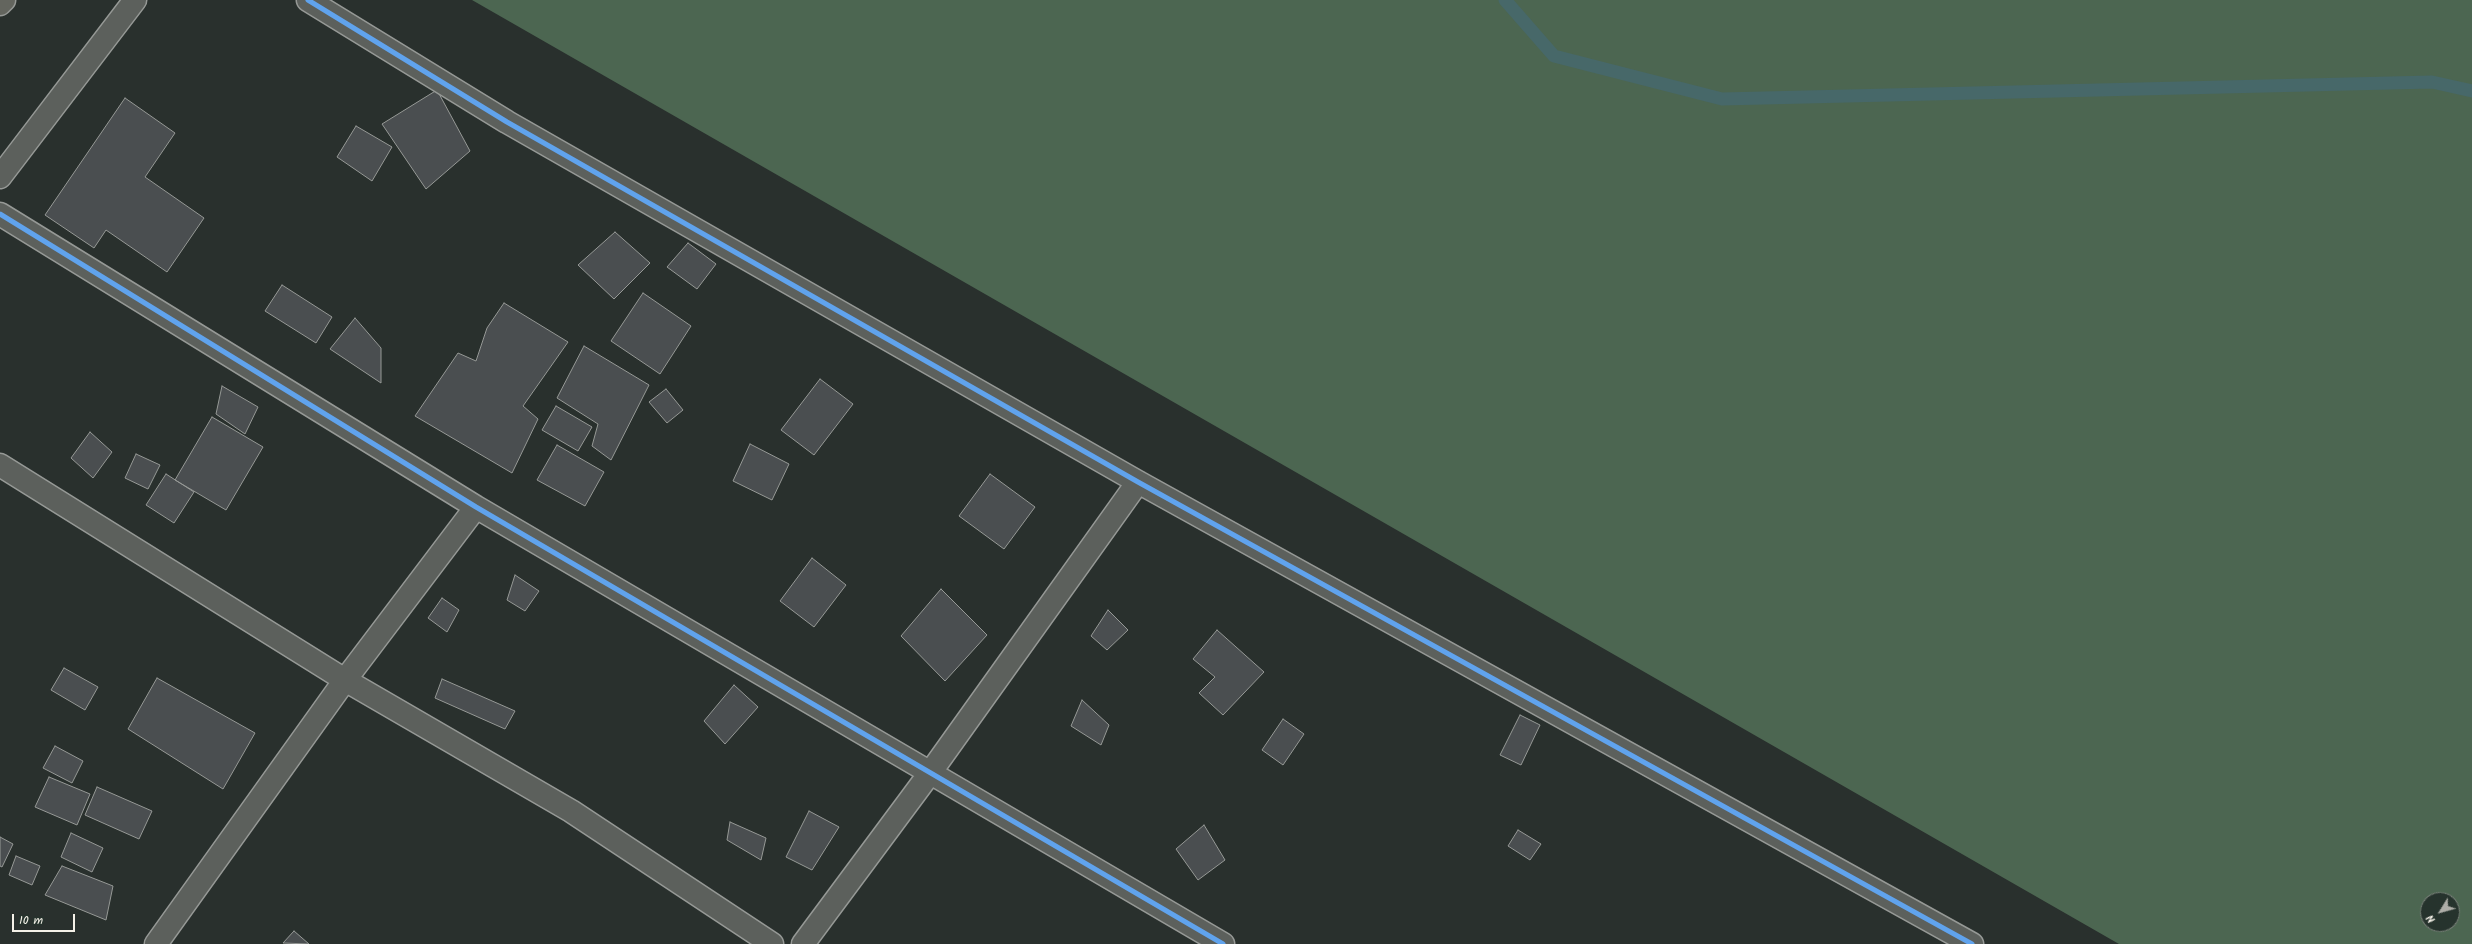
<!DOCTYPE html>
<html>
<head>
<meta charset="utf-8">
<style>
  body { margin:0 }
  #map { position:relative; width:2472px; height:944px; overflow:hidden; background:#29302d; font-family:Kalam,sans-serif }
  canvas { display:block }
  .north { position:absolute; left:2420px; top:892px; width:40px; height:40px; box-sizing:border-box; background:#26332d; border:1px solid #787f78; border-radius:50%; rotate:233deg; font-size:11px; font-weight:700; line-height:16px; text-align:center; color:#f4f1e8 }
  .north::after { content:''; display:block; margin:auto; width:14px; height:18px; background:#adada7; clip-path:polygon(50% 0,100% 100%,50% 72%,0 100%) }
  .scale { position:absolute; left:12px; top:914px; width:63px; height:18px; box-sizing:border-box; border:2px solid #f4f1e8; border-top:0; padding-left:5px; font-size:12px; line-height:14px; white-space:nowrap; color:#f4f1e8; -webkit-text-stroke:3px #26332d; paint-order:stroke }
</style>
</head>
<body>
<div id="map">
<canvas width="2472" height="944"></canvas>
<div class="north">N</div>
<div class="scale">10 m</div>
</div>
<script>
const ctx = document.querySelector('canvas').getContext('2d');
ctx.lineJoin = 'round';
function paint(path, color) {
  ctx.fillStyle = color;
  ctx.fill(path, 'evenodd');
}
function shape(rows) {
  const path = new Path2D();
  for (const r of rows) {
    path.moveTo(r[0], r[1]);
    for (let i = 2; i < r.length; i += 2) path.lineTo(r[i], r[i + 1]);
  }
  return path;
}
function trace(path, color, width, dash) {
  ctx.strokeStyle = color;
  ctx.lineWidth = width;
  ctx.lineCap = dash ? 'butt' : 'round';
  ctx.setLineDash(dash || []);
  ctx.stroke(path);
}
paint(shape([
  [472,0,2472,0,2472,944,2119,944],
  [2428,900,2452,900,2452,924,2428,924]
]), '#4c6651');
trace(shape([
  [1505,0,1554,56,1722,99,2432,82,2472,91]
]), '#476869', 13);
const building = shape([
  [437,90,470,151,426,189,382,124,437,90],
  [125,98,175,133,145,177,204,218,167,272,106,230,94,248,45,215,125,98],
  [356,126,392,147,372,181,337,157,356,126],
  [615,232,650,263,614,299,578,265,615,232],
  [688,243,716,264,697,289,667,267,688,243],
  [282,285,332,317,316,343,265,311,282,285],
  [643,293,691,326,660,374,611,341,643,293],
  [504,303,568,342,523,406,538,419,512,473,415,416,458,353,476,361,487,328,504,303],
  [355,318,381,348,381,383,330,349,355,318],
  [584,346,649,385,611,460,592,446,598,424,557,398,584,346],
  [820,379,853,404,814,455,781,430,820,379],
  [222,386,258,407,245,434,216,414,222,386],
  [666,389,683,410,667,423,649,402,666,389],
  [556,406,592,427,578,451,542,430,556,406],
  [212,417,263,447,226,510,175,480,212,417],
  [90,432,112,452,93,478,71,458,90,432],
  [750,444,789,464,772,500,733,481,750,444],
  [557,445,604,472,585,506,537,480,557,445],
  [136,454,160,465,148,489,125,478,136,454],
  [166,474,194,492,174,523,146,505,166,474],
  [990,474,1035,507,1004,549,959,516,990,474],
  [812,558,846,585,814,627,780,601,812,558],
  [515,575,539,591,525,611,507,600,515,575],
  [941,589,987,635,945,681,901,636,941,589],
  [442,598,459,610,447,632,428,618,442,598],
  [1108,610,1128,630,1107,650,1091,636,1108,610],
  [1217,630,1264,672,1223,715,1199,693,1215,677,1193,659,1217,630],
  [64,668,98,687,85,710,51,690,64,668],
  [157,678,255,733,223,789,128,729,157,678],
  [442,679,515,711,505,729,435,698,442,679],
  [734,685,758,707,725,744,704,721,734,685],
  [1082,700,1109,725,1101,745,1071,726,1082,700],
  [1520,715,1540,725,1521,765,1500,755,1520,715],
  [1283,719,1304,734,1283,765,1262,750,1283,719],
  [55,746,83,761,72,783,43,768,55,746],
  [49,777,90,794,77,825,35,807,49,777],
  [97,787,152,811,139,839,85,815,97,787],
  [809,811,839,827,812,870,786,857,809,811],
  [730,822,766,838,761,860,727,840,730,822],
  [1204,825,1225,860,1198,880,1176,849,1204,825],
  [1518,830,1541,844,1530,860,1508,846,1518,830],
  [71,833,103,848,92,872,61,857,71,833],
  [0,837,13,844,2,867,0,866,0,837],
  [16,856,40,866,32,885,9,875,16,856],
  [62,866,113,886,106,920,45,895,62,866],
  [294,931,309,944,283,943,294,931]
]);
paint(building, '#4a4e50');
trace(building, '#969996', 1);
const street = shape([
  [308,0,507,122,1138,482,1972,944],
  [0,177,135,0],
  [0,214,476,507,1223,944],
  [0,465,345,680,571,811,772,944],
  [156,944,345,680,476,507],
  [803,944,930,773,1138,482]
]);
const primary = shape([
  [0,4,4,0]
]);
trace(street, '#969996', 25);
trace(primary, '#969996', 25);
trace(street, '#5c605c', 22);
trace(primary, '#63655e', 22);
trace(shape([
  [308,0,507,122,1138,482,1972,944],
  [0,214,476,507,1223,944]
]), '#60a3ed', 5);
</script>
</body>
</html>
